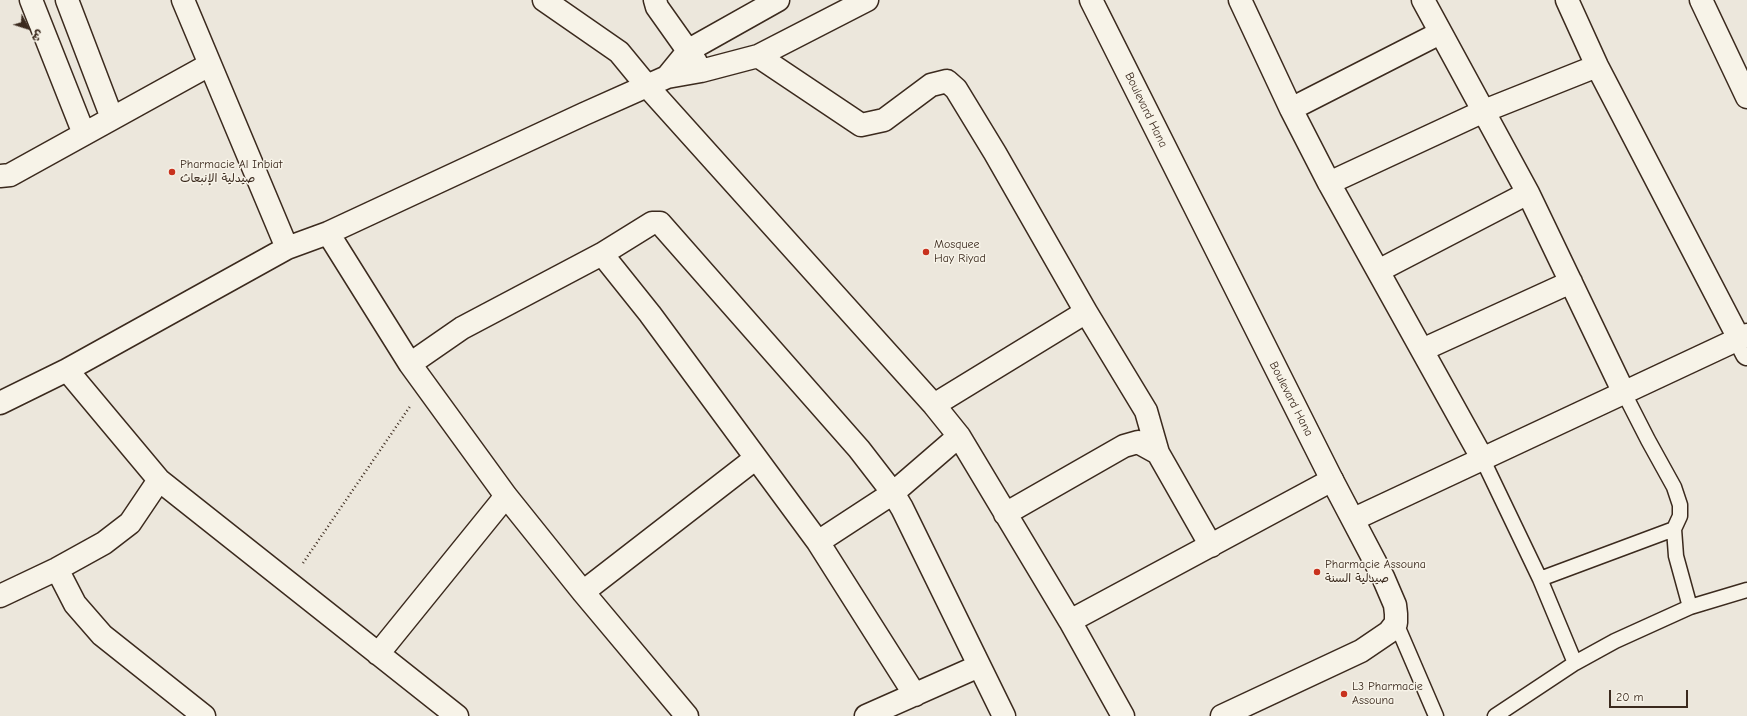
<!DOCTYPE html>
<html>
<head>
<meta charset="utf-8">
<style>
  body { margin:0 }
  #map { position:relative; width:1747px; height:716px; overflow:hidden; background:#ece7dc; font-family:"Comic Neue","Playpen Sans Arabic",sans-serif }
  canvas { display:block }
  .north { position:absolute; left:8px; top:8px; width:40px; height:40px; -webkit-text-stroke:3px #f7f3e8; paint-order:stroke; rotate:129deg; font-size:11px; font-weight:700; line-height:16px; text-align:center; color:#3b2a1e }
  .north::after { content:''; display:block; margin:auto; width:14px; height:18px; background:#3b2a1e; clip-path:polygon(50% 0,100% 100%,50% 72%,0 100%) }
  .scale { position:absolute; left:1609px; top:690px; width:79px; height:18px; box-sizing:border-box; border:2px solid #3b2a1e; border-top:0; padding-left:5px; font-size:12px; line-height:14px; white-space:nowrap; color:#3b2a1e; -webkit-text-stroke:3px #f7f3e8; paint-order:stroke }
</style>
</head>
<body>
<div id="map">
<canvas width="1747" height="716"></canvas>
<div class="north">ش</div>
<div class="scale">20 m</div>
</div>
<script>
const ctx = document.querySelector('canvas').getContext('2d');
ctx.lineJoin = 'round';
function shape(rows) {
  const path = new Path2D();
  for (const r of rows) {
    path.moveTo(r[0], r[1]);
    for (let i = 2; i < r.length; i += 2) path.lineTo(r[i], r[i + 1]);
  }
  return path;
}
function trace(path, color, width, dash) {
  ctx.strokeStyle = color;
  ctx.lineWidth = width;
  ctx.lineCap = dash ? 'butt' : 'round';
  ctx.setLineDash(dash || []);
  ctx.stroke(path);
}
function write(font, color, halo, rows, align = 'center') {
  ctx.font = font + ' "Comic Neue","Playpen Sans Arabic",sans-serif';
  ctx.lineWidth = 3;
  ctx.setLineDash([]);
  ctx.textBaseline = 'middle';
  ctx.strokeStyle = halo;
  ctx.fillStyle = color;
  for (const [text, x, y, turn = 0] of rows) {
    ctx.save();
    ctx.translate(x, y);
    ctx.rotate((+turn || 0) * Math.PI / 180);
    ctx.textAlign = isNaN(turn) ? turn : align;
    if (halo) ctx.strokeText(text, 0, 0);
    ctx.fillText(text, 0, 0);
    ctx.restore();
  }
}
const service = shape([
  [1624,393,1648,440,1674,487,1680,505,1680,516,1674,529,1676,556,1690,607],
  [1482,458,1540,579,1575,663],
  [1540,579,1674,529],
  [1396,623,1436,716],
  [1495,716,1575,663,1615,641,1690,607,1747,590]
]);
const minor = shape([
  [31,0,84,134],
  [67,0,112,118],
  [183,0,287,248],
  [544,0,619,52,647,86,934,405,959,436,1070,621,1123,716],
  [655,0,657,7,696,62],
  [778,0,689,50,667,77,701,71,758,56,867,0],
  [1240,0,1291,109,1329,183,1482,458],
  [1423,0,1528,193,1624,393],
  [1567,0,1597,66,1747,354],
  [1701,0,1747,97],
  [758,56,861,125,884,120,931,85,947,81,956,89,995,153,1086,312,934,405],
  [1291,109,1440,33],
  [0,176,10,175,209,65],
  [1329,183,1484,111,1597,66],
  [328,233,410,364,506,496,583,592,687,716],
  [602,254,650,314,818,542,915,695],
  [1378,271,1528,193],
  [1086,312,1146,411,1158,453],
  [1422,350,1571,282],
  [410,364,462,328,602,254,652,223,660,223,859,449,893,493,902,508,1004,716],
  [67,370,159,480,457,716],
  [0,403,67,370,287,248,328,233,584,114,667,77],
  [1005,514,1124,446,1138,442,1158,453,1211,546],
  [1354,519,1747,335],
  [818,542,893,493,959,436],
  [57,569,75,604,102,635,204,716],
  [583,592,756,458],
  [0,596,57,569,104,543,130,523,159,480],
  [1070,621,1332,480],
  [378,654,506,496],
  [866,716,979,666]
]);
const tertiary = shape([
  [1091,0,1332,480,1383,577,1395,605,1396,614,1396,623,1389,632,1361,651,1222,716]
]);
trace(service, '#3b2a1e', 17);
trace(minor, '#3b2a1e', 25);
trace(tertiary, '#3b2a1e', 25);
trace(shape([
  [303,563,411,405]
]), '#3b2a1e', 2.5, [1, 3]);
trace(service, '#f7f3e8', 14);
trace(minor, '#f7f3e8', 22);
trace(tertiary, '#f7f3e8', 22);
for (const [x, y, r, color] of [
  [172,172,4,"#c8321e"],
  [926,252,4,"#c8321e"],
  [1317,572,4,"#c8321e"],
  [1344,694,4,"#c8321e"]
]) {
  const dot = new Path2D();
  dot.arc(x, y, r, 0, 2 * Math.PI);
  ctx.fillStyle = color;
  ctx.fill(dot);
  trace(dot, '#f7f3e8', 1.5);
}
write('12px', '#3b2a1e', '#f7f3e8', [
  ["Boulevard Hana",1146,110,64],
  ["Boulevard Hana",1291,399,63]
]);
write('12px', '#3b2a1e', '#f7f3e8', [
  ["Pharmacie Al Inbiat",180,165],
  ["صيدلية الإنبعاث",180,179],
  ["Mosquee",934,245],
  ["Hay Riyad",934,259],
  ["Pharmacie Assouna",1325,565],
  ["صيدلية السنة",1325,579],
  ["L3 Pharmacie",1352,687],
  ["Assouna",1352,701]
], 'left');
</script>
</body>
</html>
